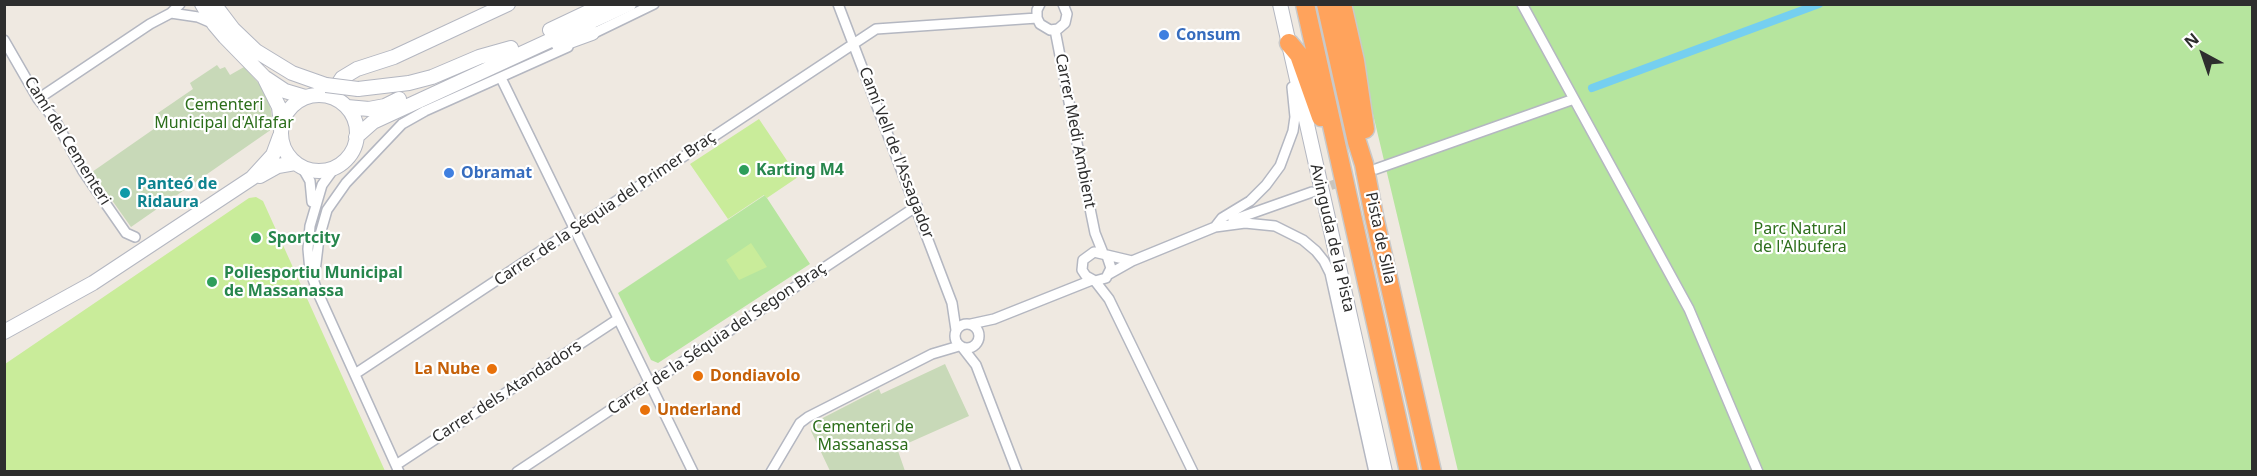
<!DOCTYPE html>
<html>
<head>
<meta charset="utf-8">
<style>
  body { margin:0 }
  #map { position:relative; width:2257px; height:476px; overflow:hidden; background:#efe9e1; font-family:"Noto Sans",sans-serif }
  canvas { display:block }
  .frame { position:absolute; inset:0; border:6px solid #2e2e2e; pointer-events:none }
  .north { position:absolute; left:2173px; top:24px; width:60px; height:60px; -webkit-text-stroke:4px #fff; paint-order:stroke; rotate:320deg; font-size:16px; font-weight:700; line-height:24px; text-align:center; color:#2e2e2e }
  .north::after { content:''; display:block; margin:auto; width:21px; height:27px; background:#2e2e2e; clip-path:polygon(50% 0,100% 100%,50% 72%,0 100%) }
</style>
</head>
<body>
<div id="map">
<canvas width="2257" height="476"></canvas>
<div class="frame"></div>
<div class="north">N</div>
</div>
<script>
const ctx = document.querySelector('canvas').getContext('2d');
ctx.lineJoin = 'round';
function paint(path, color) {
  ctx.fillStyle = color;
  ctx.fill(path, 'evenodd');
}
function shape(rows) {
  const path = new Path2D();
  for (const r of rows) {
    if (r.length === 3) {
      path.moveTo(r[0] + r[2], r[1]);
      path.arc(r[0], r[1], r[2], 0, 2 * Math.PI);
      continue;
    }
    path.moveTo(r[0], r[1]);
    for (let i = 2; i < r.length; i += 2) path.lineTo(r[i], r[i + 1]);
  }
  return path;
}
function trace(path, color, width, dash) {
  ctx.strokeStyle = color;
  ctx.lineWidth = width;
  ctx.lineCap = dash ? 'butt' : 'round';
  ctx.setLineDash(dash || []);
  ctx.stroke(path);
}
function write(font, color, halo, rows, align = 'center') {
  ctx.font = font + ' "Noto Sans",sans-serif';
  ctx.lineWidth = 4.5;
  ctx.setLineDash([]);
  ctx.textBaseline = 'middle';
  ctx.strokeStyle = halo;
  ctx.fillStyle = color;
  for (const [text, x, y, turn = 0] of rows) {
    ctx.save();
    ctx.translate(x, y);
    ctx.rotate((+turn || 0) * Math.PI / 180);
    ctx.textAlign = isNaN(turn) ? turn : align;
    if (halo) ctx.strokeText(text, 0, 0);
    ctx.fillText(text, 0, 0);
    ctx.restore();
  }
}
paint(shape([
  [1347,5,2252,5,2252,471,1458,471],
  [765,195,810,264,658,363,651,360,618,293]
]), '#b6e59e');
paint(shape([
  [217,65,220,69,225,67,230,75,244,67,262,87,269,98,272,118,267,122,272,129,131,227,92,172,161,124,155,115,193,89,190,83],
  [945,364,969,416,897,448,905,471,830,471,811,431,811,424,879,389,881,394]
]), '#c8d9b8');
paint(shape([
  [759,119,798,177,767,198,764,195,728,219,690,164],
  [256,197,263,201,385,471,5,471,5,364,249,198],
  [751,243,767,267,739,280,726,260]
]), '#c9ec9a');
trace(shape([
  [1592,88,1819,4]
]), '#75cff0', 8);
trace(shape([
  [1318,190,1367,173]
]), '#c8c4bd', 9, [9, 4.5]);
const street = shape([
  [838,4,952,303,956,330],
  [1040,4,1037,10,1037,18,1040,24,1050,30,1058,29,1065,23,1067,14,1063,4],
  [1522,4,1689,309,1758,472],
  [171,13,198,17,212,23],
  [1055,30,1083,174,1095,233,1103,253],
  [588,36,654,4],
  [4,40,38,99,55,120,83,171,126,233,135,237],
  [501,78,693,472],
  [38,99,150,24,171,13,180,4],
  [302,167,310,181,312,202],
  [335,167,322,185,310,226,308,249,310,271,318,293,399,472],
  [1376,169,1574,99],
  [1233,220,1312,192],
  [1215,227,1245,223,1275,226,1303,240,1316,251,1324,261,1330,273,1374,472],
  [1215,227,1222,218,1250,201,1266,185,1280,166,1293,131,1295,117,1292,87],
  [1107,256,1111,268,1106,278,1095,281,1086,276,1082,270,1083,260,1094,252,1132,261],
  [1109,274,1132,261,1220,225],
  [314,280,319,238,327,210,346,183,402,124,425,111,568,47],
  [1095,281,1109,299,1193,472],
  [967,336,12],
  [971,324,994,319,1092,280],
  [962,347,976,365,1017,472],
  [355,374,876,29,1037,18],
  [396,465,618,319],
  [517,472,917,206],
  [771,472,800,423,808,417,932,354,959,346]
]);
const secondary = shape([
  [202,4,214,24,225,37,264,77,285,91,305,97],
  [214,4,233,29,256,51,292,73,326,85],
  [1280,4,1385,472],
  [550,30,605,4],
  [559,45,592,33],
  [265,79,279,107,281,125],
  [358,89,409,83,432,77,479,57,511,48],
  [331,95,342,78,357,69,394,57,508,4],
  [319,133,38],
  [347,107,369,109,385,106,399,99],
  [356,137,373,122,629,4],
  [260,176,278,166,295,163],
  [4,332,93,283,252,178,273,155,280,136]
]);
const highway = shape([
  [1305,4,1409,472],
  [1326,4,1357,142,1364,164,1374,216,1432,472],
  [1342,4,1355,61,1365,129],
  [1289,43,1299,55,1321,117]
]);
trace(street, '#b4b7c1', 12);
trace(secondary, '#b4b7c1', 16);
trace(highway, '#c9c9c9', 21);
trace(street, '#fff', 9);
trace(secondary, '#fff', 14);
trace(highway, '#ffa35c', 18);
const secondaryBridge = shape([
  [326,85,358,89]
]);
trace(secondaryBridge, '#b4b7c1', 16, []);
trace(secondaryBridge, '#fff', 14);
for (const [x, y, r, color] of [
  [1164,35,6,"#3f7fe0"],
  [744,170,6,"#2e9e5b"],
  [449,173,6,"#3f7fe0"],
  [125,193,6,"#0f9aa8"],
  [256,238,6,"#2e9e5b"],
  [212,282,6,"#2e9e5b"],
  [492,369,6,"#e8710a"],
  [698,376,6,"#e8710a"],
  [645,410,6,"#e8710a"]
]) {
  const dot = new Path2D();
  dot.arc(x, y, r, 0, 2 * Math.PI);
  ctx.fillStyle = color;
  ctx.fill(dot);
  trace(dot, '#fff', 2);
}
write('bold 16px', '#366cbe', '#fff', [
  ["Consum",1176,35],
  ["Obramat",461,173]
], 'left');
write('16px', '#2c6e1b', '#fff', [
  ["Cementeri",224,105],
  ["Municipal d'Alfafar",224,123],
  ["Parc Natural",1800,229],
  ["de l'Albufera",1800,247],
  ["Cementeri de",863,427],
  ["Massanassa",863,445]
]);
write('16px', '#2e2e2e', '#fff', [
  ["Carrer Medi Ambient",1075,131,79],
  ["Camí del Cementeri",67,141,58],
  ["Camí Vell de l'Assagador",896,153,69],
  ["Carrer de la Séquia del Primer Braç",605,209,-34],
  ["Avinguda de la Pista",1332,238,77],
  ["Pista de Silla",1380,238,78],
  ["Carrer de la Séquia del Segon Braç",717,339,-34],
  ["Carrer dels Atandadors",507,392,-33]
]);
write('bold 16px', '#27864d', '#fff', [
  ["Karting M4",756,170],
  ["Sportcity",268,238],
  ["Poliesportiu Municipal",224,273],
  ["de Massanassa",224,291]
], 'left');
write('bold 16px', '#0d838f', '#fff', [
  ["Panteó de",137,184],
  ["Ridaura",137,202]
], 'left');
write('bold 16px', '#c56008', '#fff', [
  ["La Nube",480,369,"right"],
  ["Dondiavolo",710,376],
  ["Underland",657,410]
], 'left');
</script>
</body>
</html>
